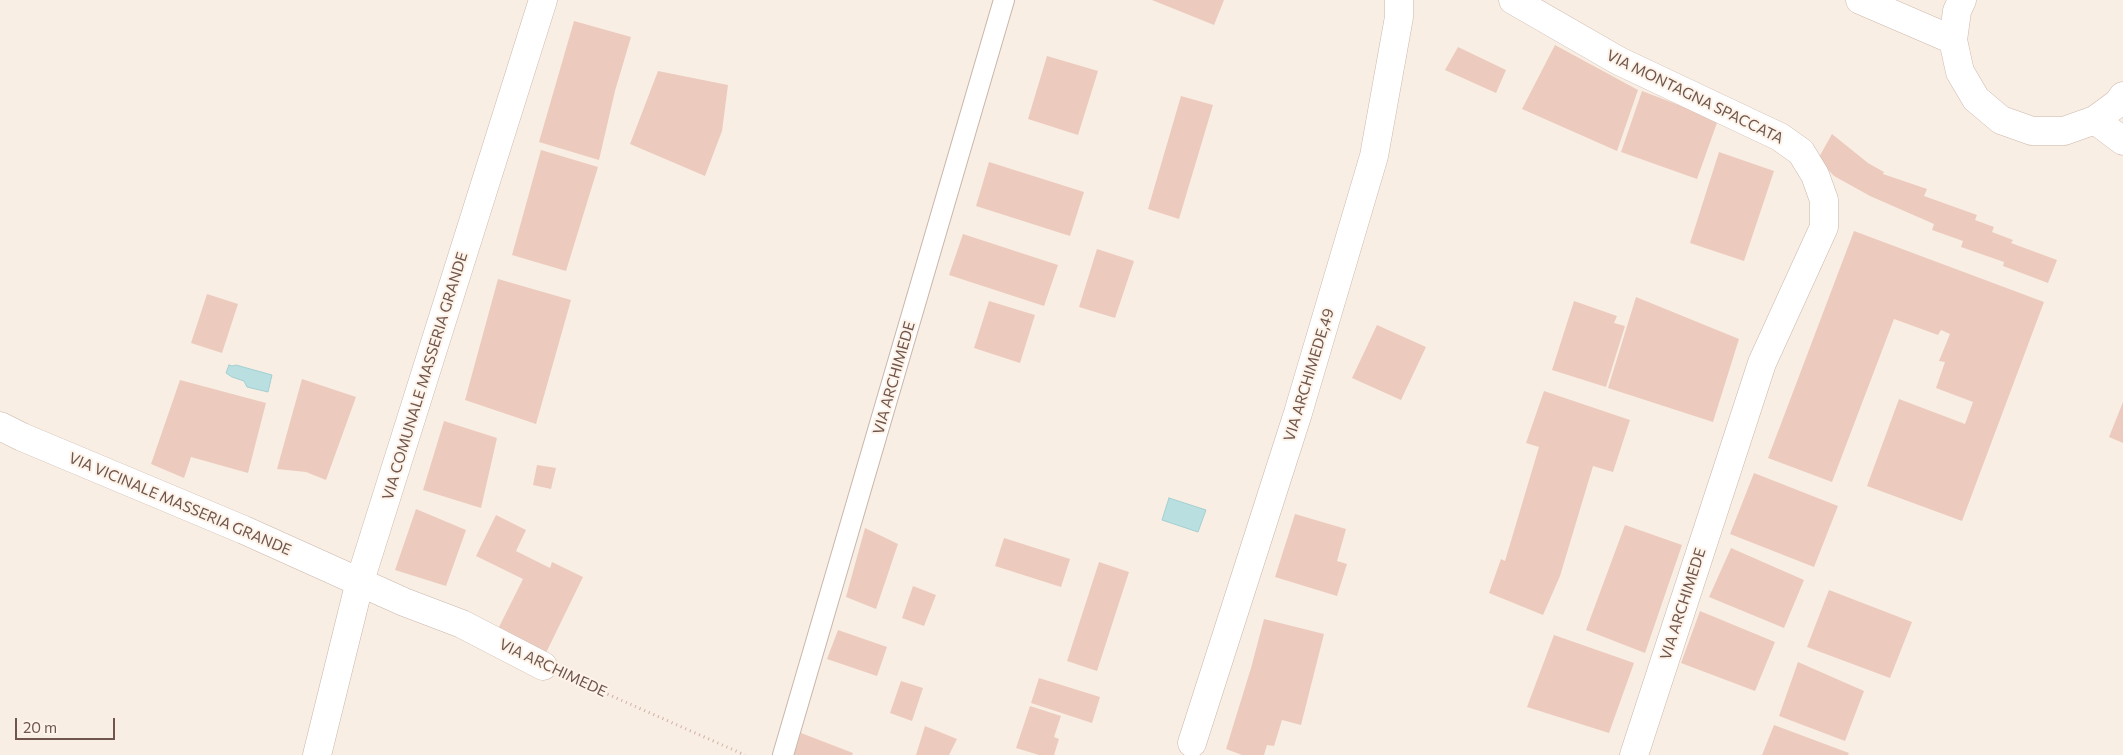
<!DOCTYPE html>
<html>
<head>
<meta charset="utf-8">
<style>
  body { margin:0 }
  #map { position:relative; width:2123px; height:755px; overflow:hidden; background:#f9eee3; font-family:Commissioner,sans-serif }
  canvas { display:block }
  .scale { position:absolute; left:15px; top:718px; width:100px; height:22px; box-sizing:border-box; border:2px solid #6f554c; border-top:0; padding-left:6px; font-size:15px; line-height:18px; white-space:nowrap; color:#6f554c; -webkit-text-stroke:4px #fdf3e9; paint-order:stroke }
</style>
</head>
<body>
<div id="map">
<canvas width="2123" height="755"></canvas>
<div class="scale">20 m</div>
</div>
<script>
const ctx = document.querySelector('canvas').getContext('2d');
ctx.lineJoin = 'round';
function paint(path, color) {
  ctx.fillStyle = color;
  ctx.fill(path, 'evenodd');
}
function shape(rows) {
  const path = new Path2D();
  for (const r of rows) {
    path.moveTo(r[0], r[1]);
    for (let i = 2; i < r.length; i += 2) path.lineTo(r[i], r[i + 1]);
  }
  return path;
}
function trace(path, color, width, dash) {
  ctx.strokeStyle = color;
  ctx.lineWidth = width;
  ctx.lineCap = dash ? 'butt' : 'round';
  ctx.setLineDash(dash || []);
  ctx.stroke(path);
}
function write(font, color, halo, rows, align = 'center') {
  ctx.font = font + ' Commissioner,sans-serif';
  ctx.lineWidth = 4;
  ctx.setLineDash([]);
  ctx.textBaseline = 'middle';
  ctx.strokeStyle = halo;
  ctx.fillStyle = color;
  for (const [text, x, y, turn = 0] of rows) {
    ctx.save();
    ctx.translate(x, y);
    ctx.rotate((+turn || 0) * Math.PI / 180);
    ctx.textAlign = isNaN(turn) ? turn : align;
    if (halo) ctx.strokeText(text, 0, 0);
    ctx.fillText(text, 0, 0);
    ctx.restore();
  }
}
const water = shape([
  [229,365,232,366,236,365,272,375,268,392,247,387,244,381,232,377,226,373,229,365],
  [1169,498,1206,510,1198,532,1162,520,1169,498]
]);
paint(water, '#badfe1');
trace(water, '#a2cfd1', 1);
paint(shape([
  [1152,0,1224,0,1214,25],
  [574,21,631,37,615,91,599,160,539,142],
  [1555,45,1638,90,1617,151,1522,109],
  [1458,47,1506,70,1496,93,1445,70],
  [1047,56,1098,71,1078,135,1028,119],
  [658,71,728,85,722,131,705,176,630,144],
  [1642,91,1718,120,1697,179,1621,152],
  [1181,96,1213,105,1179,219,1148,209],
  [1832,134,1868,163,1884,172,1883,174,1927,189,1924,196,1977,215,1975,220,1994,227,1992,232,2013,240,2011,243,2057,260,2048,283,2003,266,2004,262,1961,247,1963,241,1932,230,1934,224,1870,196,1834,176,1818,159],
  [541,150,598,167,566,271,512,255],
  [1719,152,1774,171,1744,261,1690,243],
  [989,162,1084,192,1070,236,976,206],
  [1854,231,2044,302,1962,521,1867,486,1899,399,1965,424,1973,402,1936,388,1945,362,1939,361,1950,334,1941,330,1938,335,1894,319,1832,482,1768,458],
  [963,234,1058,265,1044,306,949,275],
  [1097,249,1134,261,1115,318,1079,307],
  [498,279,571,300,536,424,465,400],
  [207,294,238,304,222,353,191,343],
  [1636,297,1739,339,1713,422,1608,388],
  [989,301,1035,315,1020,363,974,348],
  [1574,301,1617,316,1614,323,1625,326,1606,387,1552,370],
  [1377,325,1426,347,1401,400,1352,378],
  [302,379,356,397,326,480,306,472,277,469],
  [180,380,266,403,248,473,191,457,184,478,151,464],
  [1544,391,1630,420,1613,472,1593,466,1560,576,1543,615,1489,593,1501,559,1505,561,1539,447,1526,443],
  [2123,402,2123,443,2109,437],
  [444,421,497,438,481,508,423,490],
  [537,465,556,468,551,489,533,485],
  [1754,473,1838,506,1814,567,1730,534],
  [416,509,466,530,446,586,395,570],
  [1295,514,1346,529,1337,561,1347,564,1337,596,1275,577],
  [496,515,526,530,516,551,550,568,552,562,583,577,542,661,494,637,523,579,476,556],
  [1625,525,1682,545,1645,653,1586,630],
  [865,528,898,544,876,609,846,597],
  [1004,538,1070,559,1061,587,995,566],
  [1731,548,1804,580,1784,628,1709,597],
  [1099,562,1129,572,1097,671,1067,661],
  [913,586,936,595,924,626,902,618],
  [1829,590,1912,622,1890,678,1807,647],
  [1700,611,1775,642,1755,691,1681,663],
  [1264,619,1324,634,1301,725,1282,720,1274,746,1267,745,1264,755,1242,755,1226,749,1251,668],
  [838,630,887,647,877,676,827,659],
  [1554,635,1634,663,1609,733,1527,707],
  [1798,662,1864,691,1845,741,1779,716],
  [1039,678,1100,697,1092,723,1031,703],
  [901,681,923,688,912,721,890,713],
  [1030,706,1061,716,1054,737,1059,739,1054,755,1039,755,1016,748],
  [1774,725,1849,753,1848,755,1762,755],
  [925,726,957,739,949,755,916,755],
  [801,733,853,753,852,755,794,755]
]), '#eccbbe');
const lane = shape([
  [783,755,1004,0]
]);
const street = shape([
  [1513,0,1619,61,1780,137,1801,152,1815,175,1824,200,1824,227,1762,363,1634,755],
  [0,426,22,437,244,530,404,602,462,624,543,666],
  [1192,743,1298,413,1374,156,1399,17,1399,0],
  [317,755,360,581,543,0]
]);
const secondary = shape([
  [1860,0,1953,40],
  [1962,0,1957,11,1953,40,1960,72,1976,99,2001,120,2032,131,2064,131,2095,120,2118,103,2123,96],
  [2095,120,2123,141]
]);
trace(lane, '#c9b6ab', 22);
trace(street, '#c9b6ab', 29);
trace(secondary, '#ceb7ac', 29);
trace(shape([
  [571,678,745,755]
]), '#d0afa1', 3, [1, 4]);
trace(lane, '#fff', 20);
trace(street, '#fff', 28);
trace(secondary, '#fff', 28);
write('15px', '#6f554c', '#fdf3e9', [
  ["VIA MONTAGNA SPACCATA",1695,97,26],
  ["VIA ARCHIMEDE,49",1309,375,-73],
  ["VIA COMUNALE MASSERIA GRANDE",425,376,-73],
  ["VIA ARCHIMEDE",894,378,-74],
  ["VIA VICINALE MASSERIA GRANDE",180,504,23],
  ["VIA ARCHIMEDE",1683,604,-72],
  ["VIA ARCHIMEDE",553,668,25]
]);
</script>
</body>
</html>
